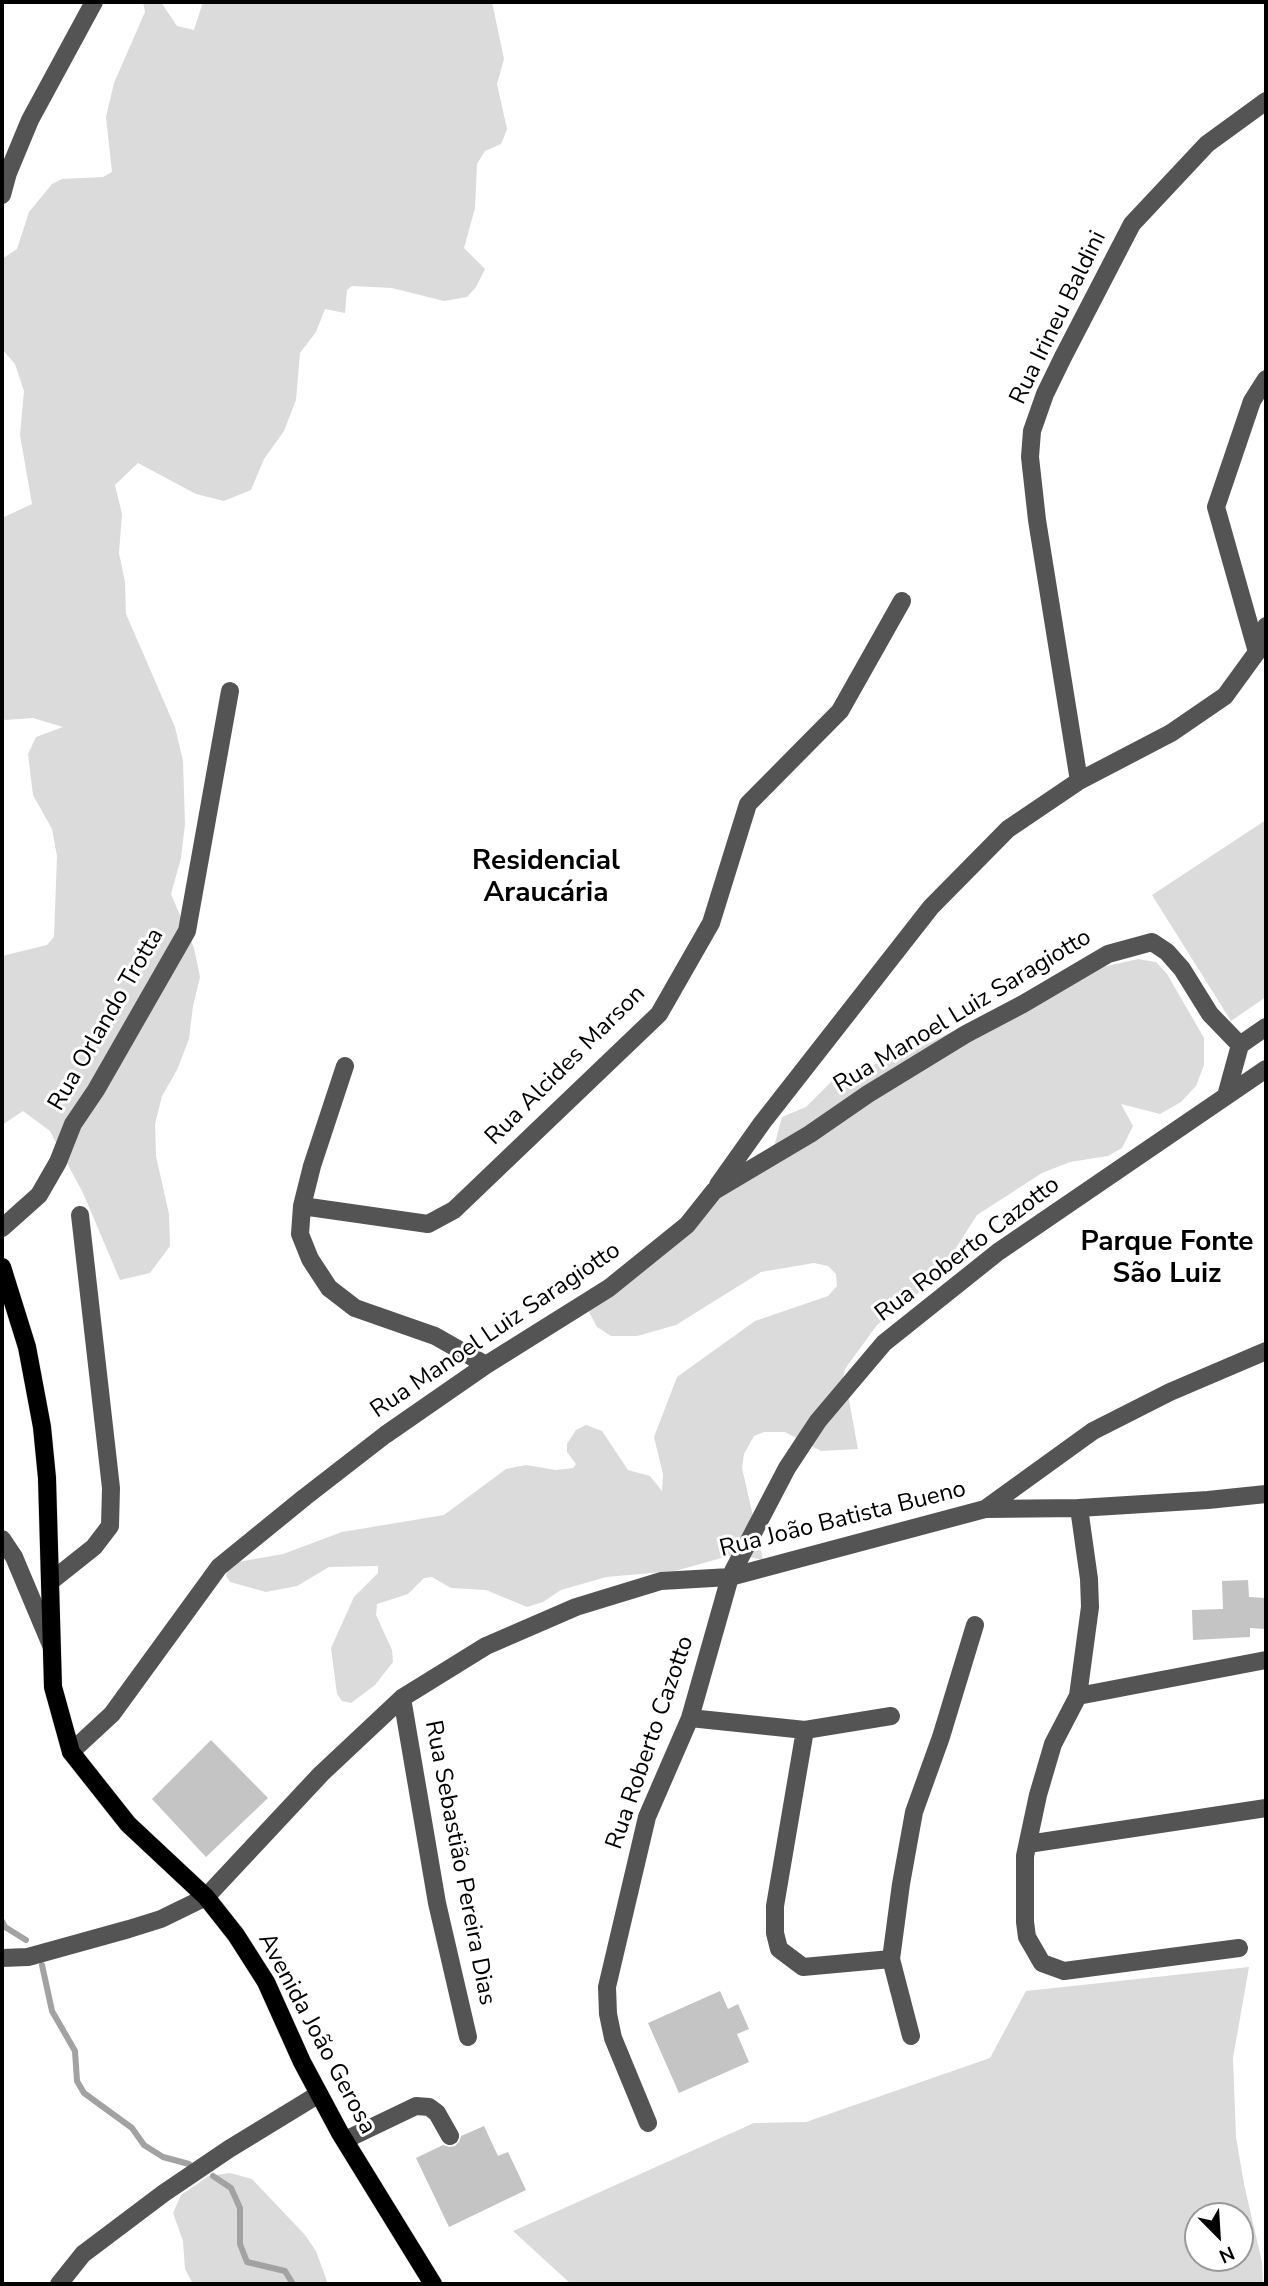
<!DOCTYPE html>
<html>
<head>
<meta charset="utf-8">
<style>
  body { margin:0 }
  #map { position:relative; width:1268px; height:2286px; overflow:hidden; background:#fff; font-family:"Nunito Sans",sans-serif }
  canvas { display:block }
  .frame { position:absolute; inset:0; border:4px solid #000; pointer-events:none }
  .north { position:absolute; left:1184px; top:2202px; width:70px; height:70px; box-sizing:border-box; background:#fff; border:2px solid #999; border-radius:50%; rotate:156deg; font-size:19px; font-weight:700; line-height:28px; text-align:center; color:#000 }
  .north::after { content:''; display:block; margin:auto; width:24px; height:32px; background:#000; clip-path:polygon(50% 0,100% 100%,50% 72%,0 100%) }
</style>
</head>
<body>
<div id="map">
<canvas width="1268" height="2286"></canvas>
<div class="frame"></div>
<div class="north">N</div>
</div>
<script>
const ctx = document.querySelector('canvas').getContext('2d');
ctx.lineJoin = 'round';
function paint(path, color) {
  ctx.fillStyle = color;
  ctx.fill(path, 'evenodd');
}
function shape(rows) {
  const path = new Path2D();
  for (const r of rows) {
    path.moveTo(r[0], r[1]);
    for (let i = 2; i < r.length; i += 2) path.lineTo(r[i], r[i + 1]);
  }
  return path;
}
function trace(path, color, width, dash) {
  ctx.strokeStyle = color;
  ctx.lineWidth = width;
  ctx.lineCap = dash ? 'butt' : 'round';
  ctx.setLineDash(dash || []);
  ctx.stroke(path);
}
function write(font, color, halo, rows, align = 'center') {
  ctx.font = font + ' "Nunito Sans",sans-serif';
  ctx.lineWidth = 6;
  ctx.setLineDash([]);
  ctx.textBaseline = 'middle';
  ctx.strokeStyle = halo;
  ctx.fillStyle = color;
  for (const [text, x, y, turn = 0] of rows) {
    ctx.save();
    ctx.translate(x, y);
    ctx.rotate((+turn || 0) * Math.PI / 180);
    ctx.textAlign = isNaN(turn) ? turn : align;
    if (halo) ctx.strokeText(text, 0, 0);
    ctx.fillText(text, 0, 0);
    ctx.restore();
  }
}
paint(shape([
  [143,2,161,2,177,26,194,30,203,2,492,2,504,59,497,84,507,129,501,144,485,151,477,164,475,208,464,248,485,269,476,287,467,297,444,301,392,288,352,286,347,290,345,313,325,309,316,332,300,353,296,400,284,431,264,459,251,490,224,501,196,494,138,463,115,485,122,514,119,553,125,582,126,614,175,727,183,761,185,824,181,858,171,894,194,948,200,977,193,1006,189,1039,177,1070,162,1096,155,1124,156,1156,169,1214,170,1246,150,1273,120,1280,83,1193,50,1131,23,1111,2,1125,2,956,47,945,54,937,57,856,52,829,33,795,28,754,36,737,63,727,33,718,5,720,2,716,2,518,32,504,20,435,24,391,15,364,2,349,2,259,17,249,29,212,52,184,62,179,103,177,112,172,106,117,114,83,145,12],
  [1266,820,1266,997,1231,1021,1152,895],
  [1138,959,1156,962,1167,974,1204,1038,1204,1065,1196,1086,1181,1102,1160,1114,1121,1104,1133,1126,1122,1148,1108,1156,1070,1162,1042,1173,977,1215,947,1262,916,1295,877,1325,845,1369,841,1386,849,1400,858,1449,821,1451,785,1432,764,1432,754,1436,744,1454,742,1468,763,1560,736,1554,675,1571,606,1577,561,1590,543,1602,527,1607,486,1590,451,1588,432,1577,424,1578,408,1594,377,1604,376,1615,392,1650,393,1662,375,1685,351,1703,342,1701,337,1694,331,1648,354,1597,378,1573,378,1566,329,1567,297,1586,266,1592,230,1582,226,1576,228,1567,238,1562,283,1554,342,1532,444,1515,506,1469,526,1465,556,1470,573,1468,576,1464,567,1452,567,1444,576,1430,586,1425,602,1431,628,1470,650,1476,662,1491,663,1474,654,1437,677,1377,755,1321,828,1296,837,1286,836,1274,828,1266,814,1263,761,1272,676,1325,637,1336,611,1336,597,1327,589,1312,597,1295,763,1159,775,1143,782,1117,806,1107,838,1075,900,1057,1071,974],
  [1249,1967,1233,2058,1236,2137,1244,2184,1262,2262,1263,2284,571,2284,513,2231,754,2123,806,2122,990,2058,1026,1991],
  [1240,2216,1240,2258,1198,2258,1198,2216],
  [230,2173,252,2179,305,2235,316,2251,328,2284,193,2284,185,2269,183,2241,173,2213,181,2195,209,2176]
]), '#dbdbdb');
trace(shape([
  [2,1921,5,1927,26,1940],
  [42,1965,52,2011,75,2051,77,2081,84,2093,132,2128,144,2145,163,2157,189,2164],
  [213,2176,231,2188,240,2208,240,2244,247,2262,285,2271,293,2284]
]), '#a2a2a2', 6);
paint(shape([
  [1248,1580,1249,1597,1266,1598,1266,1629,1250,1628,1250,1637,1193,1640,1192,1610,1223,1609,1222,1581],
  [211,1740,268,1798,206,1857,152,1799],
  [720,1991,728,2009,738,2004,749,2029,737,2034,749,2062,679,2093,648,2023],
  [484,2126,498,2156,508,2152,526,2190,449,2227,416,2158,443,2145,449,2147,455,2146,459,2142,461,2136]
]), '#c4c4c4');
const major = shape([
  [2,1267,27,1347,42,1427,47,1478,53,1687,71,1752,128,1824,206,1897,236,1935,266,1982,302,2062,340,2133,433,2284]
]);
trace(major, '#dbdbdb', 19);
trace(shape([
  [2,195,8,173,30,120,94,2],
  [1257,652,1216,507,1252,401,1266,379],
  [1079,781,1037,520,1030,457,1032,431,1045,394,1063,357,1132,224,1207,144,1266,101],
  [345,1066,312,1166,302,1206,300,1234,310,1259,329,1288,355,1308,435,1336,486,1365],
  [1226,1096,1240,1045],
  [718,1185,762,1123,931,907,1008,829,1079,781,1171,733,1225,696,1257,652,1266,626],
  [302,1206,428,1224,454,1210,659,1014,711,923,748,804,840,711,902,601],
  [2,1228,39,1195,58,1162,73,1124,96,1090,187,931,230,691],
  [1079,1508,1089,1579,1090,1607,1078,1696,1053,1744,1038,1795,1025,1856,1025,1922,1027,1937,1042,1963,1064,1971,1239,1948],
  [985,1509,1093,1431,1170,1392,1266,1351],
  [2,1539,14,1557,51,1645],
  [50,1582,94,1547,110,1526,111,1488,80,1215],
  [1078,1696,1266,1660],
  [402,1698,437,1903,468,2037],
  [690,1718,805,1730,891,1716],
  [805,1730,775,1906,775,1933,779,1949,803,1967,891,1959],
  [71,1752,112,1714,219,1567,305,1497,385,1435,486,1365,609,1288,687,1225,714,1191,810,1134,868,1094,966,1034,1023,1004,1108,954,1152,942,1167,952,1182,969,1210,1014,1240,1045,1266,1027],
  [1028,1844,1266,1808],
  [2,1958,28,1957,129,1929,161,1919,206,1897,321,1774,402,1698,486,1646,576,1607,661,1581,730,1577,985,1509,1079,1508,1208,1500,1266,1494],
  [911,2036,891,1959,901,1884,914,1812,941,1737,975,1625],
  [648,2123,613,2038,608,2014,607,1987,647,1817,690,1718,730,1577,787,1468,818,1421,884,1343,998,1252,1266,1069],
  [345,2140,416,2106,429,2107,437,2113,450,2136],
  [59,2284,83,2254,164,2193,229,2149,319,2094]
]), '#545454', 18);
trace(major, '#000', 18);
write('24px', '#000', '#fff', [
  ["Rua Irineu Baldini",1059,318,-64],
  ["Rua Manoel Luiz Saragiotto",963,1012,-31],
  ["Rua Orlando Trotta",107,1020,-60],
  ["Rua Alcides Marson",566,1066,-45],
  ["Rua Roberto Cazotto",968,1250,-37],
  ["Rua Manoel Luiz Saragiotto",496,1331,-34],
  ["Rua João Batista Bueno",843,1520,-14],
  ["Rua Roberto Cazotto",651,1743,-71],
  ["Rua Sebastião Pereira Dias",459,1863,79],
  ["Avenida João Gerosa",316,2034,62]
]);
write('bold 28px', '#000', '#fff', [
  ["Residencial",546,862],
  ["Araucária",546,894],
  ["Parque Fonte",1167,1243],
  ["São Luiz",1167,1275]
]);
</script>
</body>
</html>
